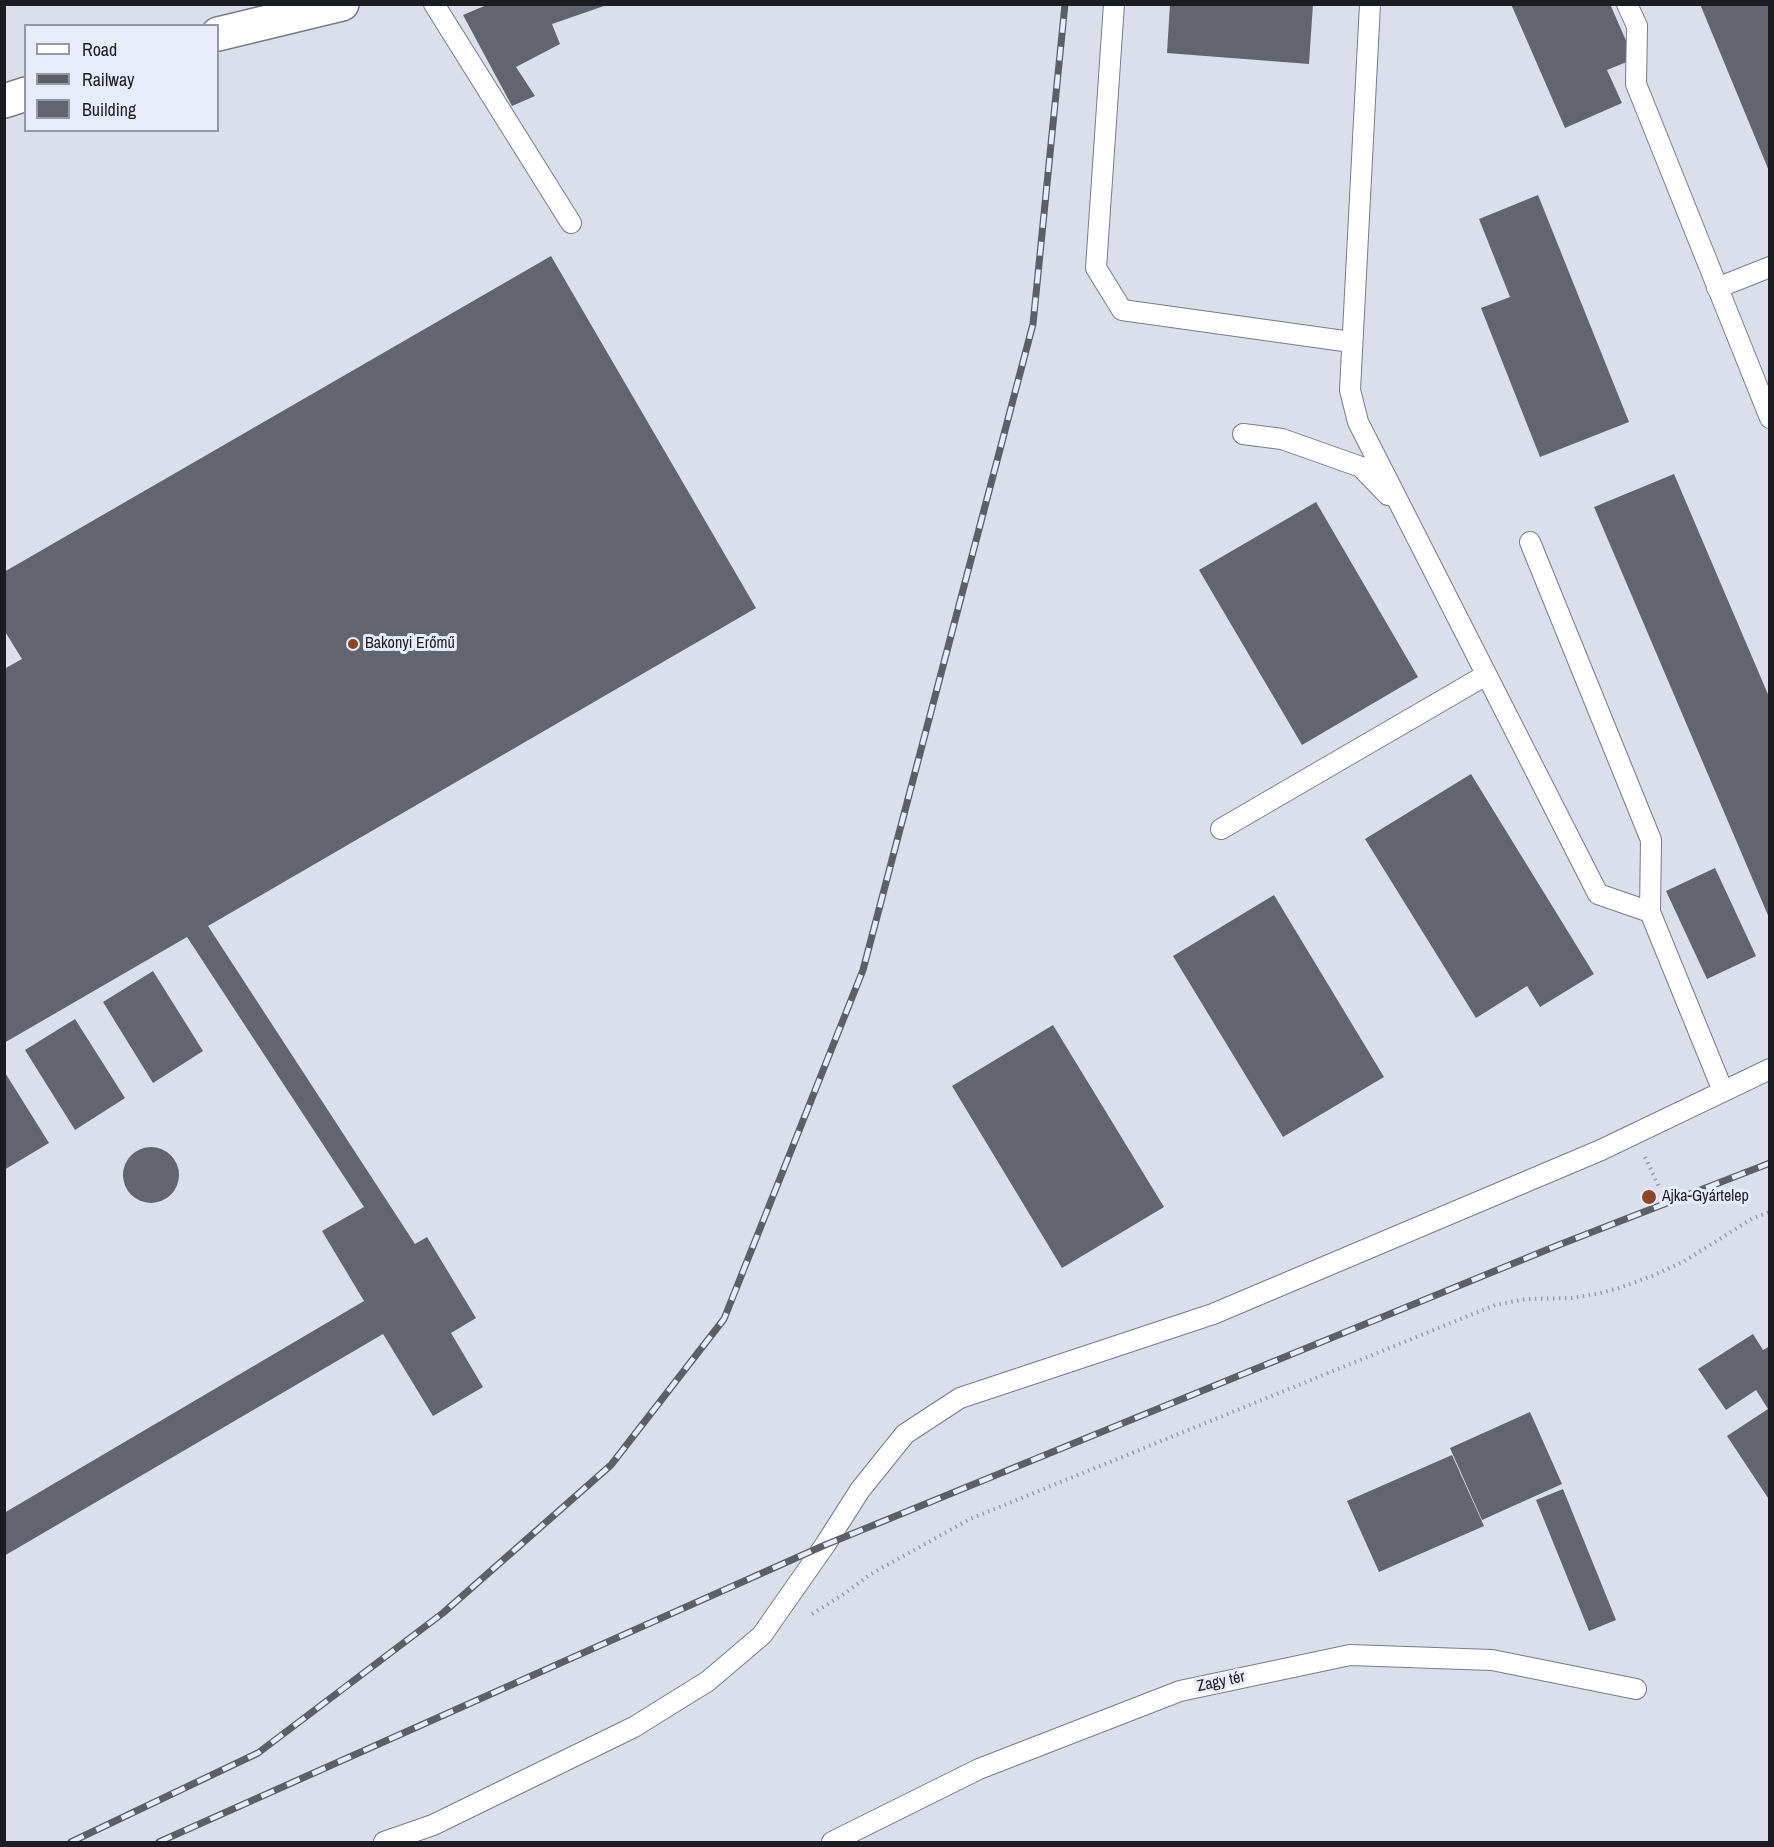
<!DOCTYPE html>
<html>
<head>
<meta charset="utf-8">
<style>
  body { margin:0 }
  #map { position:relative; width:1774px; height:1847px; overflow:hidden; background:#dbdeeb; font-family:"Archivo Narrow",sans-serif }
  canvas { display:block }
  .frame { position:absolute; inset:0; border:6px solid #1c1d22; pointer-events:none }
  .legend { position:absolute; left:24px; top:24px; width:195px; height:108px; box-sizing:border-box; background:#e8ebf9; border:2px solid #9699a3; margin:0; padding:8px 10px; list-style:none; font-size:18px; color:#1c1d22 }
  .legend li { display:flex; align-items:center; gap:12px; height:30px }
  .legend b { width:30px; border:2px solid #9699a3 }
</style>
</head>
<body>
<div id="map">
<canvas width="1774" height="1847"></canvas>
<div class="frame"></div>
<ul class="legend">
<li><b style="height:8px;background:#fff"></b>Road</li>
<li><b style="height:8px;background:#5d5f67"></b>Railway</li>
<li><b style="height:16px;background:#626570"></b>Building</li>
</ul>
</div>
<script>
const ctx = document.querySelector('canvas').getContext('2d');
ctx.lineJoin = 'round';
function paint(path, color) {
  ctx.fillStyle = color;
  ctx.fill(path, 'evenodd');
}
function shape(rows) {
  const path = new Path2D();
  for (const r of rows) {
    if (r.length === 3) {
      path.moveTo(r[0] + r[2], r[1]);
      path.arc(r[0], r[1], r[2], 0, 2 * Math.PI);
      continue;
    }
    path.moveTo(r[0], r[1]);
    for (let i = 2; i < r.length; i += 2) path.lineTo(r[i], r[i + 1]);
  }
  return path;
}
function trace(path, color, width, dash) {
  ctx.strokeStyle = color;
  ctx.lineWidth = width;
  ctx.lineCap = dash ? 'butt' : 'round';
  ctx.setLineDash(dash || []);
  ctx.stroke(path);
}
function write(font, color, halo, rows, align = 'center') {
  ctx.font = font + ' "Archivo Narrow",sans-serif';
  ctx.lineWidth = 6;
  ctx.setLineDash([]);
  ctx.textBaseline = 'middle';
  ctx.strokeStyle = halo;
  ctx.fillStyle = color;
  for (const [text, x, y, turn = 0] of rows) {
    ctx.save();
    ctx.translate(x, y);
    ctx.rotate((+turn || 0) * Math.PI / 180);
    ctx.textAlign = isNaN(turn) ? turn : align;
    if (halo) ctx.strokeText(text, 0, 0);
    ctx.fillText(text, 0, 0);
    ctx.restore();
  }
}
paint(shape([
  [489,4,607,4,607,5,552,24,560,44,516,67,535,96,512,106,463,15],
  [1170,4,1313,4,1309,64,1167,53],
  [1511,4,1610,4,1634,59,1607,70,1622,103,1565,128],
  [1700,4,1770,4,1770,171,1769,171],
  [1538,195,1629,422,1540,457,1481,308,1510,297,1479,219],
  [551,256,756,608,208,926,415,1244,427,1237,476,1318,451,1333,483,1387,433,1416,383,1334,4,1556,4,1513,364,1301,322,1231,364,1207,187,937,4,1043,4,669,22,659,4,630,4,572],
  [1674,474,1770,699,1770,920,1594,507],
  [1316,502,1418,677,1302,745,1199,570],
  [1471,774,1594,974,1540,1007,1527,986,1476,1018,1365,839],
  [1715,868,1756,956,1707,979,1666,891],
  [1274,895,1384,1077,1283,1137,1173,956],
  [153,971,203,1051,153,1083,103,1002],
  [75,1019,125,1098,75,1130,25,1050],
  [1053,1025,1164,1207,1062,1268,952,1086],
  [4,1071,49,1143,4,1170],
  [151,1175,28],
  [1753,1334,1763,1350,1770,1346,1770,1501,1727,1436,1768,1409,1756,1390,1726,1410,1698,1369],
  [1530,1412,1562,1484,1482,1520,1450,1448],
  [1452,1455,1484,1526,1379,1572,1347,1501],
  [1563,1489,1616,1620,1589,1631,1536,1500]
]), '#626570');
const lane = shape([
  [434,4,571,223],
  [1114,4,1096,268,1122,310,1351,342],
  [1370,4,1350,390,1358,422,1598,894,1650,912],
  [1627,4,1637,26,1636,84,1770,418],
  [1717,288,1770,267],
  [1243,434,1282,439,1361,467,1388,495],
  [1530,542,1651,840,1650,912,1723,1091],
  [1221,829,1486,675],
  [384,1842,433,1825,634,1727,708,1681,762,1635,825,1545,860,1490,905,1434,960,1398,1213,1314,1601,1150,1770,1069],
  [832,1842,979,1769,1180,1691,1350,1655,1492,1660,1636,1689]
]);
const street = shape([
  [218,34,342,4],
  [4,101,26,94]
]);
trace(lane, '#787c87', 22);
trace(street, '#787c87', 36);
trace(shape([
  [1645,1157,1660,1189],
  [812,1614,844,1594,871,1574,970,1519,1495,1305,1526,1299,1572,1298,1597,1294,1619,1288,1652,1276,1683,1262,1753,1218,1770,1212]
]), '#9a9ca7', 4, [1.5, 4.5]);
trace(lane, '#fff', 20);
trace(street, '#fff', 33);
const rail = shape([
  [71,1842,258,1753,443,1613,611,1465,724,1319,863,970,1033,324,1065,4],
  [159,1842,825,1545,1556,1246,1770,1163]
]);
trace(rail, '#5d5f67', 7);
trace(rail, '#e8ebf9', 4.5, [14]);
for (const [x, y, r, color] of [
  [353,644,6,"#8e4625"],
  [1649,1197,8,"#8e4625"]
]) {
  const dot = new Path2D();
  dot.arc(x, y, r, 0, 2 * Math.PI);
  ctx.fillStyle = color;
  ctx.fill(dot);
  trace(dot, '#e8ebf9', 2);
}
write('16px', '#1c1d22', '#e8ebf9', [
  ["Bakonyi Erőmű",365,644],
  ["Ajka-Gyártelep",1662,1197]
], 'left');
write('16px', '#1c1d22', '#e8ebf9', [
  ["Zagy tér",1221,1682,-12]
]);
</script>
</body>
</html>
